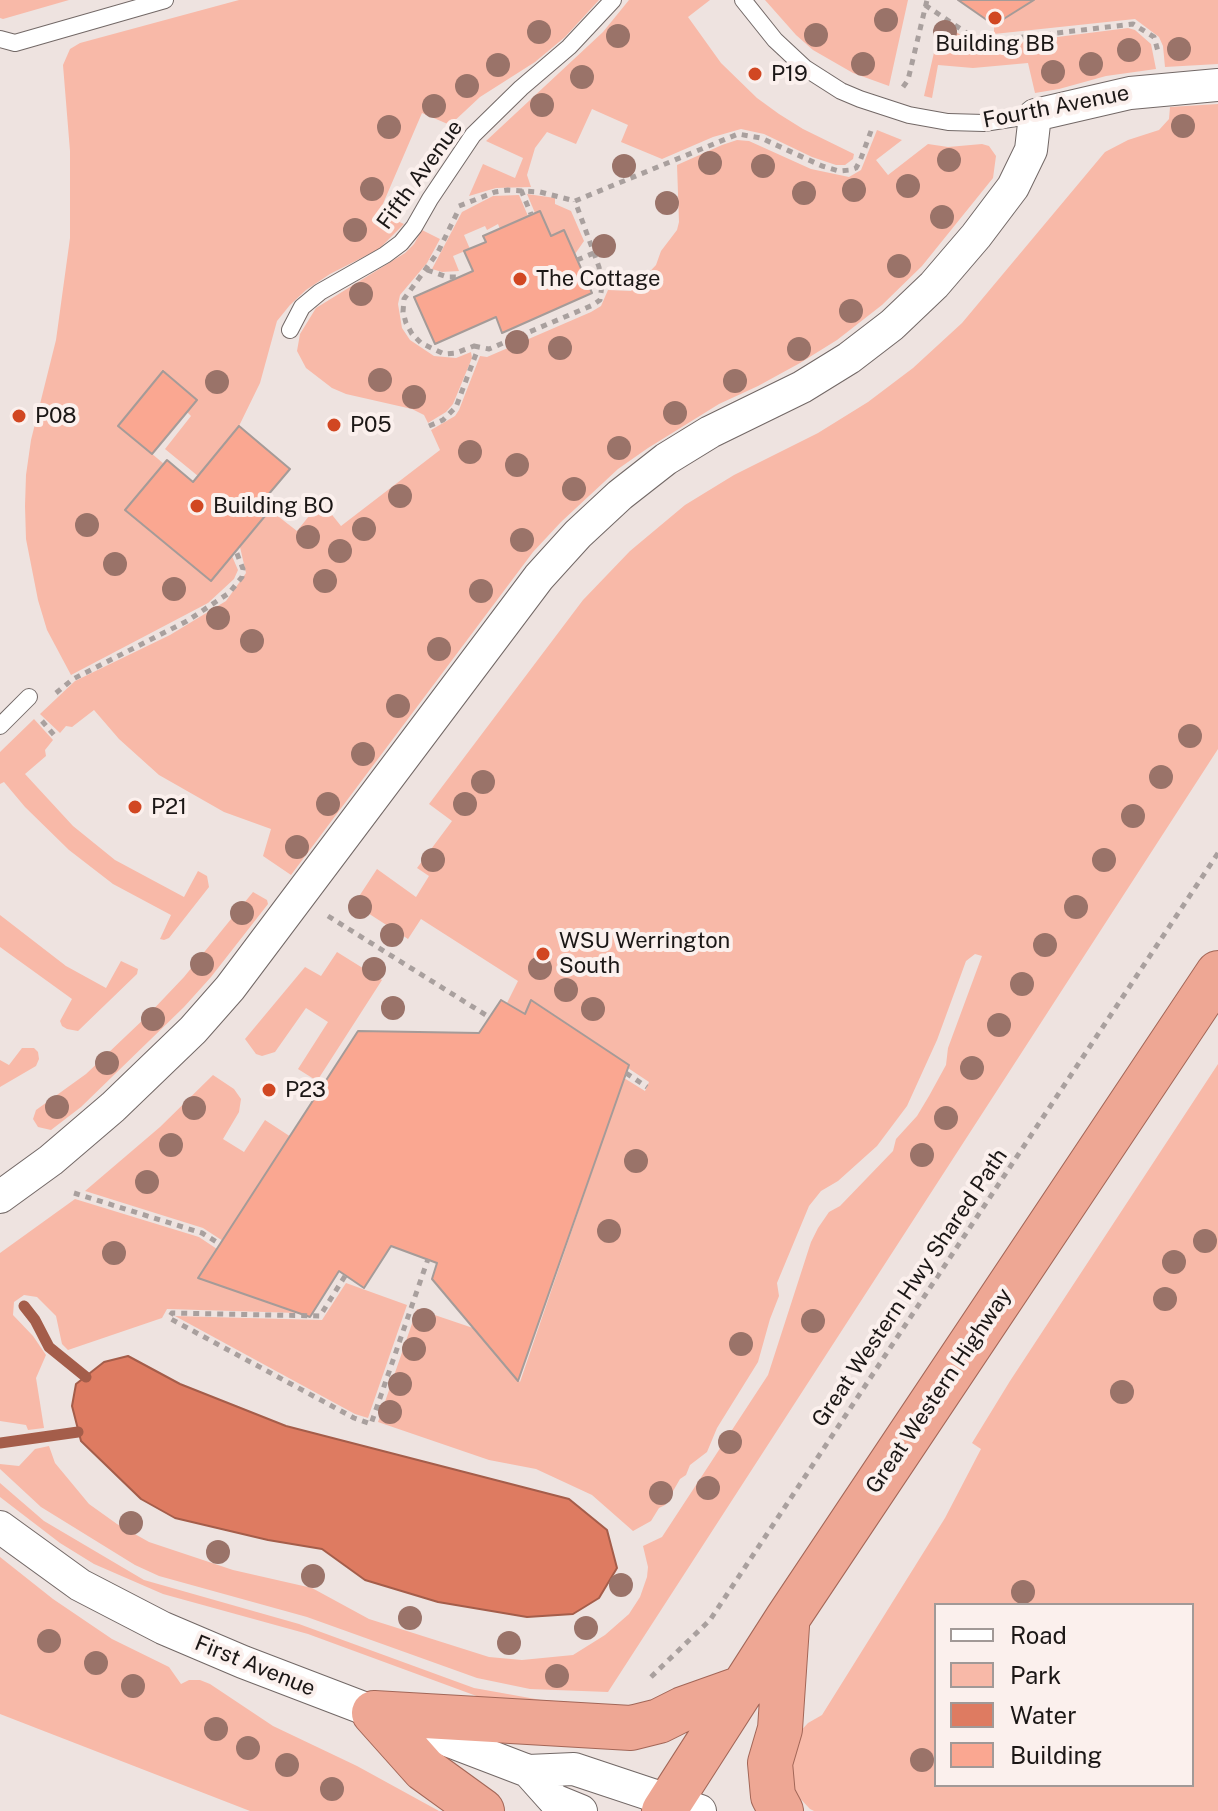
<!DOCTYPE html>
<html>
<head>
<meta charset="utf-8">
<style>
  body { margin:0 }
  #map { position:relative; width:1218px; height:1811px; overflow:hidden; background:#eee3e0; font-family:"Public Sans",sans-serif }
  canvas { display:block }
  .legend { position:absolute; left:934px; top:1603px; width:260px; height:184px; box-sizing:border-box; background:#fbf0ed; border:2px solid #a19997; margin:0; padding:10px 14px; list-style:none; font-size:24px; color:#1b1716 }
  .legend li { display:flex; align-items:center; gap:16px; height:40px }
  .legend b { width:40px; border:2px solid #a19997 }
</style>
</head>
<body>
<div id="map">
<canvas width="1218" height="1811"></canvas>
<ul class="legend">
<li><b style="height:10px;background:#fff"></b>Road</li>
<li><b style="height:22px;background:#f8b9a8"></b>Park</li>
<li><b style="height:22px;background:#de7b61"></b>Water</li>
<li><b style="height:22px;background:#faa791"></b>Building</li>
</ul>
</div>
<script>
const ctx = document.querySelector('canvas').getContext('2d');
ctx.lineJoin = 'round';
function paint(path, color) {
  ctx.fillStyle = color;
  ctx.fill(path, 'evenodd');
}
function shape(rows) {
  const path = new Path2D();
  for (const r of rows) {
    path.moveTo(r[0], r[1]);
    for (let i = 2; i < r.length; i += 2) path.lineTo(r[i], r[i + 1]);
  }
  return path;
}
function trace(path, color, width, dash) {
  ctx.strokeStyle = color;
  ctx.lineWidth = width;
  ctx.lineCap = dash ? 'butt' : 'round';
  ctx.setLineDash(dash || []);
  ctx.stroke(path);
}
function write(font, color, halo, rows, align = 'center') {
  ctx.font = font + ' "Public Sans",sans-serif';
  ctx.lineWidth = 8;
  ctx.setLineDash([]);
  ctx.textBaseline = 'middle';
  ctx.strokeStyle = halo;
  ctx.fillStyle = color;
  for (const [text, x, y, turn = 0] of rows) {
    ctx.save();
    ctx.translate(x, y);
    ctx.rotate((+turn || 0) * Math.PI / 180);
    ctx.textAlign = isNaN(turn) ? turn : align;
    if (halo) ctx.strokeText(text, 0, 0);
    ctx.fillText(text, 0, 0);
    ctx.restore();
  }
}
paint(shape([
  [0,0,69,0,3,19,0,18],
  [239,0,599,0,565,37,535,62,480,97,450,125,422,113,379,213,404,224,379,249,330,274,306,290,290,305,277,321,260,383,239,426,198,476,165,449,191,416,187,412,196,400,163,372,118,425,164,464,126,511,211,581,232,556,238,570,234,579,208,603,71,675,47,630,38,600,26,539,25,506,26,475,31,440,56,340,70,238,70,151,63,65,70,49,80,43],
  [629,0,710,0,688,17,721,63,757,98,779,114,803,129,854,154,853,159,845,165,836,165,812,157,764,134,741,129,713,137,662,159,621,142,628,125,592,109,576,144,547,132,535,148,527,175,531,187,496,188,469,196,483,164,515,178,523,158,486,141,603,32],
  [765,0,908,0,889,86,853,73,813,50,796,35],
  [1034,0,1218,0,1218,64,1165,67,1163,46,1159,37,1135,19,994,34,994,25],
  [941,22,979,47,1128,28,1135,30,1151,44,1156,69,1106,76,1059,89,1035,93,1028,63,973,68,938,65,932,98,924,96],
  [1218,104,1218,749,608,1692,530,1689,477,1678,307,1617,159,1576,135,1565,41,1507,0,1469,0,1464,19,1466,35,1449,49,1446,55,1463,89,1504,117,1524,149,1542,233,1570,312,1588,369,1619,489,1657,522,1660,573,1655,605,1635,629,1614,640,1597,647,1577,648,1567,643,1546,662,1537,768,1375,811,1242,818,1228,829,1212,840,1206,893,1151,896,1139,917,1116,929,1096,946,1065,948,1048,982,956,975,954,966,961,937,1040,907,1106,877,1146,838,1181,821,1191,809,1206,777,1283,779,1296,770,1319,758,1362,717,1428,707,1452,690,1465,686,1475,680,1479,665,1505,659,1508,651,1521,633,1531,592,1495,536,1469,489,1460,378,1422,417,1309,473,1328,520,1382,624,1078,645,1091,649,1082,628,1068,629,1065,532,1000,525,1014,507,1003,518,981,421,919,408,939,354,904,377,869,416,897,429,876,417,868,452,821,429,804,583,600,630,551,685,505,734,475,818,433,868,402,913,368,962,323,1105,152,1128,140,1159,130,1169,119,1170,107],
  [877,130,902,140,876,160,888,175,928,144,948,147,982,144,989,146,996,156,993,178,922,266,882,305,837,340,800,363,758,386,719,404,648,448,618,469,561,522,533,552,291,875,263,856,271,829,224,812,159,775,119,739,94,710,72,727,66,726,60,733,40,714,75,681,170,635,226,601,246,573,240,547,270,510,297,531,321,501,341,526,440,450,431,430,455,416,459,410,480,356,487,357,591,312,601,306,608,290,631,291,637,285,656,265,661,251,677,230,679,222,677,165,722,145,737,140,749,141,811,169,849,177,861,170],
  [527,194,555,198,555,204,571,211,584,241,575,254,551,236,535,213],
  [519,195,528,216,500,229,498,224,487,230,485,226,464,235,470,249,453,256,459,271,442,272,432,269,462,212,493,196],
  [422,230,440,239,427,263,400,295,398,304,402,328,410,340,434,356,456,358,471,352,472,358,453,404,446,412,428,423,424,415,412,409,346,394,332,388,306,368,297,351,300,334,316,308,405,253,414,244],
  [34,719,53,740,45,750,46,756,25,774,73,826,115,860,184,897,198,871,207,876,209,887,169,938,164,940,160,939,171,915,113,884,69,850,25,807,4,782,0,784,0,752],
  [253,892,267,900,268,904,211,977,184,1007,81,1107,51,1130,38,1127,33,1119,36,1110,86,1074,146,1017,184,977],
  [0,915,66,966,106,988,121,961,138,969,137,974,78,1031,67,1029,62,1026,60,1021,72,999,0,947],
  [337,952,382,980,317,1081,298,1069,328,1022,306,1008,275,1052,262,1056,256,1054,245,1039,305,967,321,976],
  [22,1048,34,1048,38,1052,39,1059,36,1066,0,1087,0,1060,9,1065],
  [1218,1064,1218,1811,814,1811,810,1809,795,1793,788,1773,796,1736,808,1723,822,1715,945,1518,981,1449,972,1443,1010,1381],
  [936,1605,1192,1605,1192,1785,936,1785],
  [213,1075,234,1089,241,1099,239,1112,223,1139,244,1152,265,1120,291,1137,223,1241,203,1228,85,1191,160,1127],
  [75,1199,199,1237,217,1249,199,1278,298,1313,167,1309,162,1318,68,1350,62,1344,56,1316,37,1297,24,1295,14,1302,13,1315,33,1336,46,1355,36,1378,44,1428,28,1430,26,1425,0,1421,0,1253],
  [346,1283,407,1305,368,1418,355,1414,175,1316,322,1320],
  [0,1483,44,1521,144,1580,299,1624,474,1688,541,1700,586,1703,482,1698,308,1634,163,1594,94,1564,60,1543,0,1497],
  [0,1557,53,1599,112,1639,169,1667,181,1684,189,1680,200,1680,210,1684,273,1726,357,1766,439,1811,250,1811,0,1714]
]), '#f8b9a8');
const water = shape([
  [128,1356,180,1384,286,1426,569,1499,607,1530,617,1568,599,1598,573,1614,527,1617,438,1602,365,1580,322,1549,268,1540,175,1518,141,1499,81,1441,72,1406,76,1384,104,1362,128,1356]
]);
paint(water, '#de7b61');
trace(water, '#a45d4a', 2);
trace(shape([
  [24,1306,35,1320,49,1347,86,1377],
  [0,1443,78,1432]
]), '#a45d4a', 11);
const building = shape([
  [958,0,1034,0,994,25,958,0],
  [540,211,551,236,564,230,592,293,502,333,496,317,435,344,414,297,473,271,464,251,486,242,483,236,540,211],
  [163,371,197,400,152,454,118,426,163,371],
  [239,426,290,469,262,502,270,510,211,581,125,510,167,460,193,482,239,426],
  [501,1000,525,1014,531,1000,629,1065,518,1381,432,1279,437,1263,391,1246,364,1288,339,1271,310,1317,198,1278,358,1031,479,1033,501,1000]
]);
paint(building, '#faa791');
trace(building, '#a59b98', 2);
const service = shape([
  [743,0,775,40,805,68,841,91,860,99,909,115,948,122,984,123,1035,115],
  [0,39,15,43,165,0],
  [290,330,302,307,320,292,385,255,401,243,414,227,430,199,473,135,521,88,569,47,613,0],
  [0,726,29,697]
]);
const minor = shape([
  [0,1197,51,1160,113,1107,193,1030,230,988,539,577,578,534,620,495,666,459,710,432,802,387,849,358,892,325,934,285,976,236,1013,187,1031,150,1035,115,1130,93,1218,85],
  [0,1527,80,1585,163,1628,243,1662,528,1771,574,1769,700,1811],
  [528,1771,554,1800,581,1811]
]);
const trunk = shape([
  [374,1713,631,1728,659,1721,683,1709,745,1687],
  [374,1713,424,1769,482,1811],
  [664,1811,787,1619,1218,973],
  [781,1811,773,1796,770,1763,780,1729,787,1626]
]);
trace(service, '#726866', 18);
trace(minor, '#726866', 34);
trace(trunk, '#a26657', 46);
trace(shape([
  [925,5,980,42,1133,24,1154,37,1159,55],
  [903,87,908,80,927,0],
  [521,190,531,214],
  [459,206,495,192,508,190,540,192,575,201,738,134,761,138,822,166,839,171,850,170,856,168,860,161,871,131],
  [577,260,594,253],
  [427,270,447,277,459,277],
  [474,346,489,349,593,305,600,300,602,285,599,267,575,201],
  [429,426,443,420,456,407,476,354,474,346,456,353,444,354,421,343,412,334,406,323,403,312,404,299,438,252,457,213],
  [56,693,73,679,187,621,229,593,242,577,243,569,236,551],
  [42,721,54,735],
  [328,916,489,1017],
  [626,1073,647,1087],
  [74,1193,202,1233,220,1244],
  [345,1276,320,1316,172,1313,169,1318,354,1418,371,1424,428,1259],
  [651,1677,710,1620,1218,853]
]), '#a9a09e', 5, [6, 6]);
trace(service, '#fff', 16);
trace(minor, '#fff', 32);
trace(trunk, '#eea794', 44);
ctx.fillStyle = '#9a7369';
for (const [x, y] of [
  [886,20],
  [539,32],
  [945,32],
  [816,35],
  [618,36],
  [1179,49],
  [1129,50],
  [863,64],
  [1091,64],
  [498,65],
  [1053,72],
  [582,77],
  [467,86],
  [542,105],
  [434,106],
  [1183,126],
  [389,127],
  [949,160],
  [710,163],
  [624,166],
  [763,166],
  [908,186],
  [372,189],
  [854,190],
  [804,193],
  [667,203],
  [942,217],
  [355,230],
  [604,246],
  [899,266],
  [361,294],
  [851,311],
  [517,342],
  [560,348],
  [799,349],
  [380,380],
  [735,381],
  [217,382],
  [414,397],
  [675,413],
  [619,448],
  [470,452],
  [517,465],
  [574,489],
  [400,496],
  [87,525],
  [364,529],
  [308,537],
  [522,540],
  [340,551],
  [115,564],
  [325,581],
  [174,589],
  [481,591],
  [218,618],
  [252,641],
  [439,649],
  [398,706],
  [1190,736],
  [363,754],
  [1161,777],
  [483,782],
  [328,804],
  [465,804],
  [1133,816],
  [297,847],
  [433,860],
  [1104,860],
  [360,907],
  [1076,907],
  [242,913],
  [392,935],
  [1045,945],
  [202,964],
  [540,968],
  [374,969],
  [1022,984],
  [566,990],
  [393,1008],
  [593,1009],
  [153,1019],
  [999,1025],
  [107,1063],
  [972,1068],
  [57,1107],
  [194,1108],
  [946,1118],
  [171,1145],
  [922,1155],
  [636,1161],
  [147,1182],
  [609,1231],
  [1205,1241],
  [114,1253],
  [1174,1262],
  [1165,1299],
  [424,1320],
  [813,1321],
  [741,1344],
  [414,1349],
  [400,1384],
  [1122,1392],
  [390,1412],
  [730,1442],
  [708,1488],
  [661,1493],
  [131,1523],
  [218,1552],
  [313,1576],
  [621,1585],
  [1023,1592],
  [410,1618],
  [586,1628],
  [49,1641],
  [509,1643],
  [96,1663],
  [557,1676],
  [133,1686],
  [216,1729],
  [248,1748],
  [922,1760],
  [287,1765],
  [332,1789]
]) {
  ctx.beginPath();
  ctx.arc(x, y, 12, 0, 2 * Math.PI);
  ctx.fill();
}
for (const [x, y, r, color] of [
  [995,18,8,"#d14722"],
  [755,74,8,"#d14722"],
  [520,279,8,"#d14722"],
  [19,416,8,"#d14722"],
  [334,425,8,"#d14722"],
  [197,506,8,"#d14722"],
  [135,807,8,"#d14722"],
  [543,954,8,"#d14722"],
  [269,1090,8,"#d14722"]
]) {
  const dot = new Path2D();
  dot.arc(x, y, r, 0, 2 * Math.PI);
  ctx.fillStyle = color;
  ctx.fill(dot);
  trace(dot, '#fbf0ed', 3);
}
write('22px', '#1b1716', '#fbf0ed', [
  ["Building BB",995,44,"center"],
  ["P19",771,74],
  ["The Cottage",536,279],
  ["P08",35,416],
  ["P05",350,425],
  ["Building BO",213,506],
  ["P21",151,807],
  ["WSU Werrington",559,941],
  ["South",559,966],
  ["P23",285,1090]
], 'left');
write('22px', '#1b1716', '#fbf0ed', [
  ["Fourth Avenue",1056,107,-11],
  ["Fifth Avenue",420,175,-54],
  ["Great Western Hwy Shared Path",910,1288,-56],
  ["Great Western Highway",939,1391,-56],
  ["First Avenue",255,1666,22]
]);
</script>
</body>
</html>
